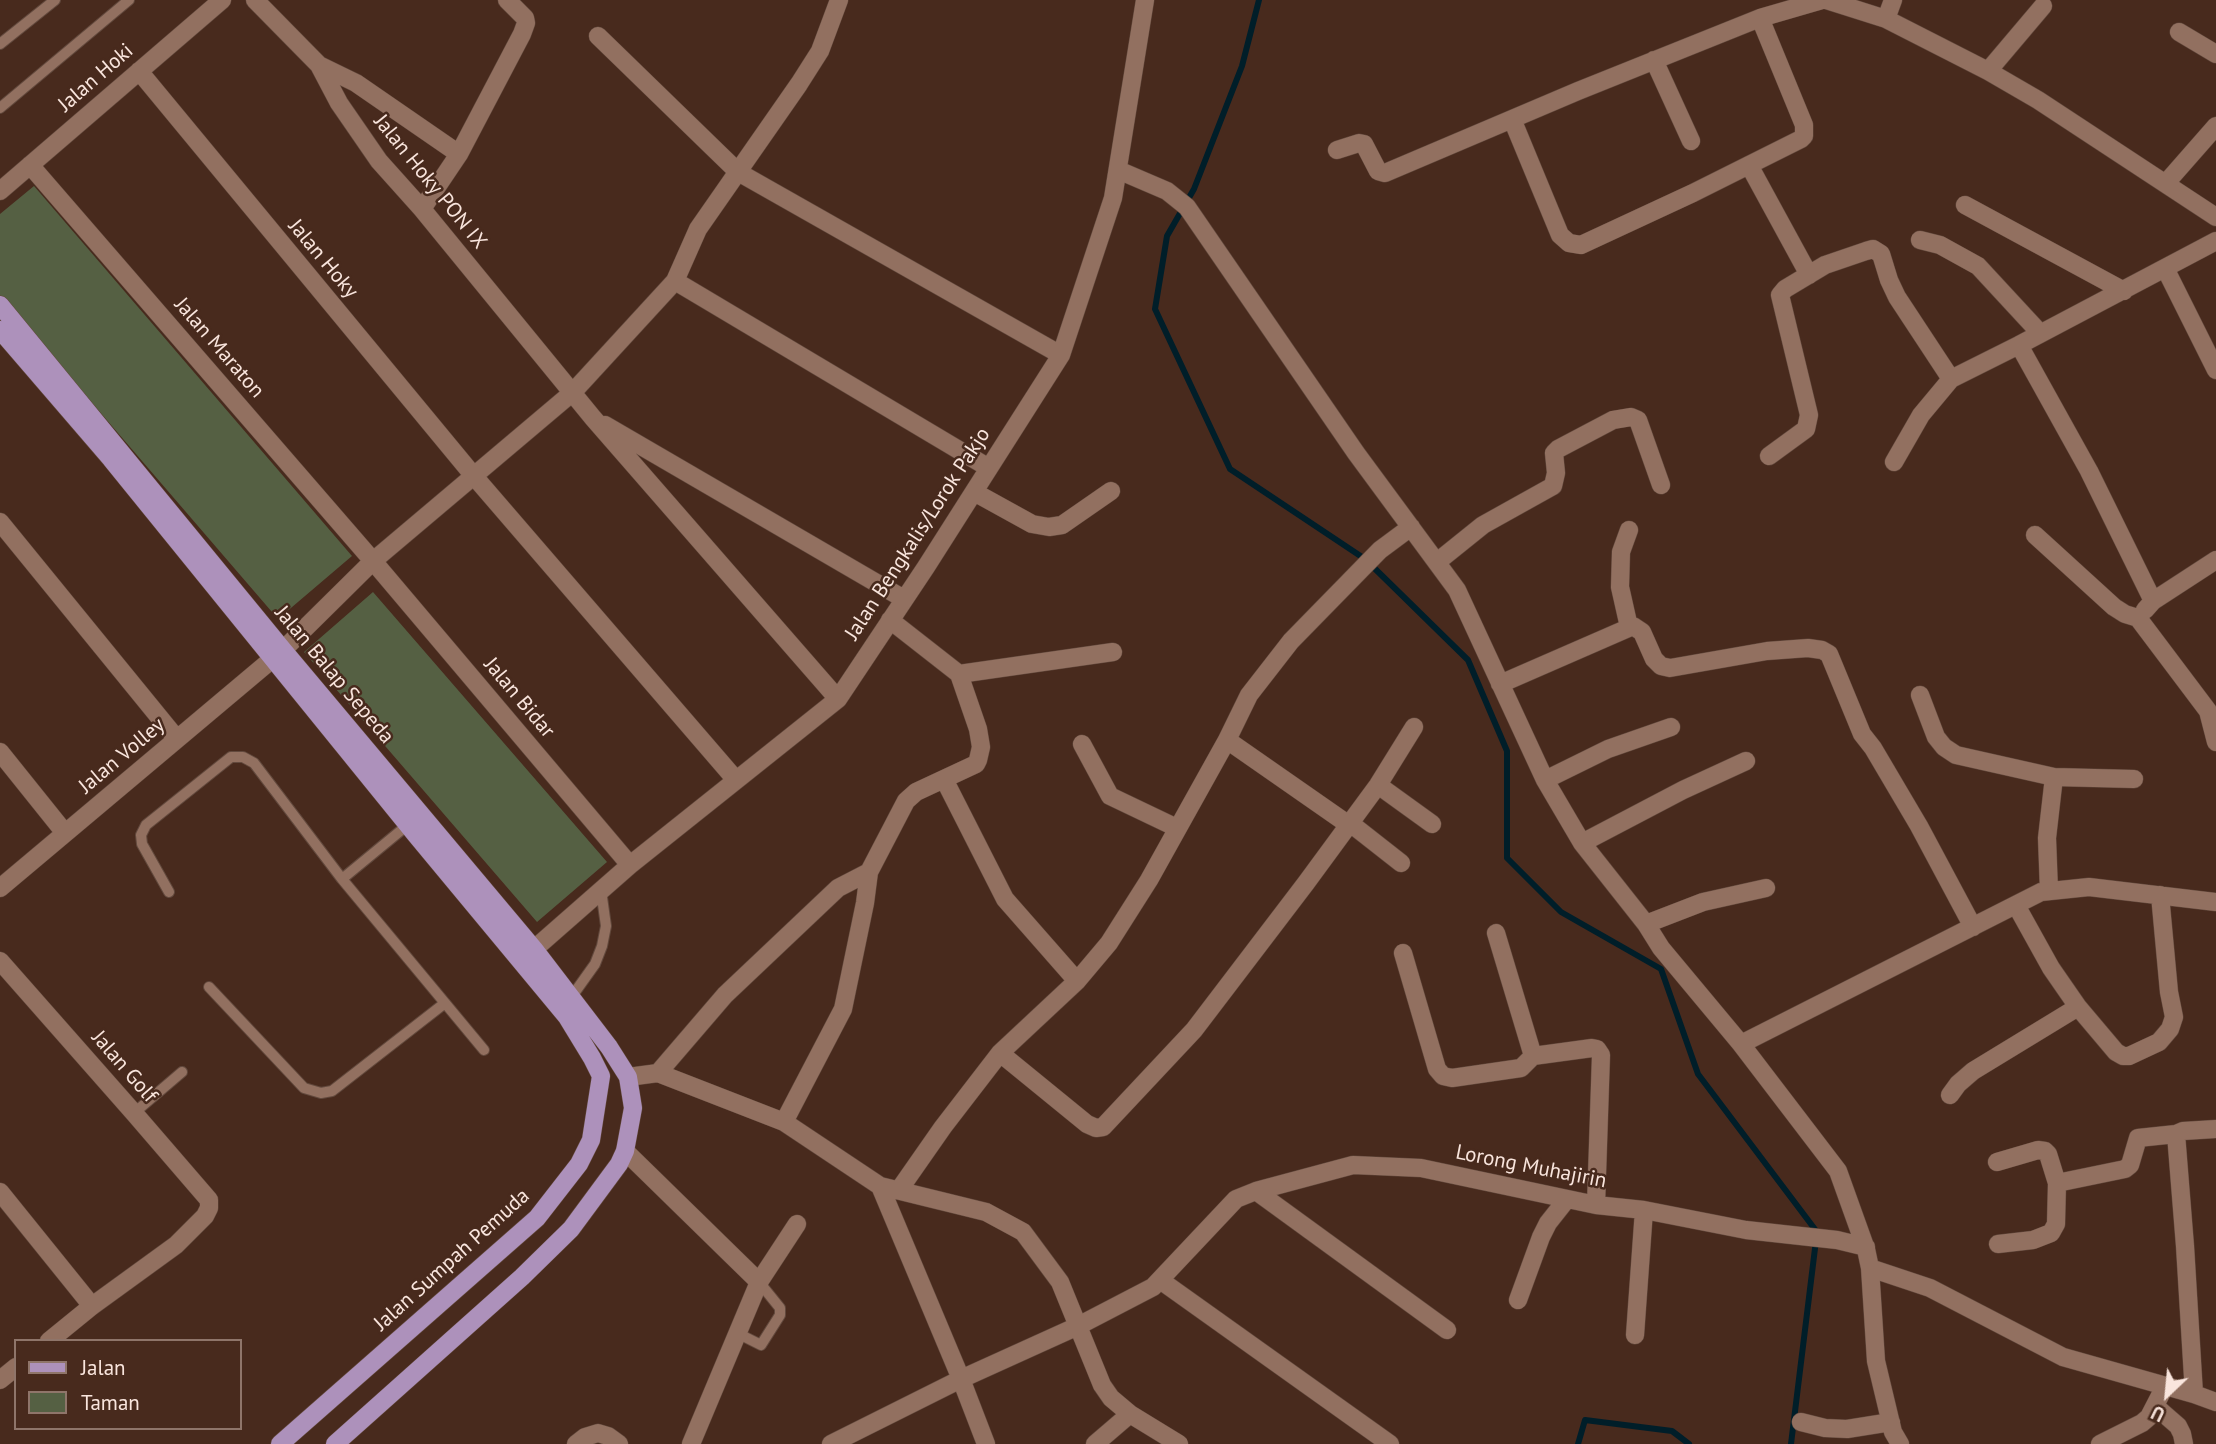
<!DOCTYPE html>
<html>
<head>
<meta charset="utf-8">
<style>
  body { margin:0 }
  #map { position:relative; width:2216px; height:1444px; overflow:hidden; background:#482a1d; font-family:"PT Sans",sans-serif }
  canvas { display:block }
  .legend { position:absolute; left:14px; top:1339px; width:228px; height:91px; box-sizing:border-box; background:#482a1d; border:2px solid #8f756a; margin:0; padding:9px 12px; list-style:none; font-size:21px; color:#f9e5dd }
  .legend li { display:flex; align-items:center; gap:14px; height:35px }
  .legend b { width:35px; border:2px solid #8f756a }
  .north { position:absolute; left:2132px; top:1360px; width:70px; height:70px; -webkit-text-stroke:5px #482a1d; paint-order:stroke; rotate:206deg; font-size:19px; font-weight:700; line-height:28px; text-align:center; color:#f9e5dd }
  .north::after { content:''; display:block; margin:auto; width:24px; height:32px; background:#f9e5dd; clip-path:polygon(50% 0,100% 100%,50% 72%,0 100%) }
</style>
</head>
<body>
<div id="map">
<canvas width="2216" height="1444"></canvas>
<ul class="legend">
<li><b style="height:9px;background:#ad91bb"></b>Jalan</li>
<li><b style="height:19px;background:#556043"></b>Taman</li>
</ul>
<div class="north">U</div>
</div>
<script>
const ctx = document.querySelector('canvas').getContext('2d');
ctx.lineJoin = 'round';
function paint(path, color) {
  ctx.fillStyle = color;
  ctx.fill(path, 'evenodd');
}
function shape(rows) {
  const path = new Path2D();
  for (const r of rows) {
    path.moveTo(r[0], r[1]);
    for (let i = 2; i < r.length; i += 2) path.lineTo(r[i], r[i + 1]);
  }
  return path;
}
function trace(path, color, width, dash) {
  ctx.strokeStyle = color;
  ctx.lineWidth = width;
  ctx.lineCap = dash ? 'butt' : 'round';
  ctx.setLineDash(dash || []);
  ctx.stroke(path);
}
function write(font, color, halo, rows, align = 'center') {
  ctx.font = font + ' "PT Sans",sans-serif';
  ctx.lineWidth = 5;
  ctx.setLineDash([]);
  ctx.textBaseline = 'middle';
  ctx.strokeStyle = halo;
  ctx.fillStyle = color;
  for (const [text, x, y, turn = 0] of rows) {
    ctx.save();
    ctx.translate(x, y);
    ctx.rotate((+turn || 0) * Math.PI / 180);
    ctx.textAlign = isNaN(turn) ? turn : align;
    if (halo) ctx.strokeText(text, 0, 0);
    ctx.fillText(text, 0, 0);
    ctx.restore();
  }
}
paint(shape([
  [34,186,352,556,278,619,0,296,0,214],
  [373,592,607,862,537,922,304,652]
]), '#556043');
trace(shape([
  [1259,0,1242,66,1194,189,1167,236,1155,309,1230,469,1365,559,1468,660,1507,751,1507,858,1561,912,1661,969,1698,1074,1817,1232,1791,1444],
  [1578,1444,1585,1420,1672,1431,1689,1444]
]), '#001e29', 6);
const lane = shape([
  [0,44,55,0],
  [0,108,129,0],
  [342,879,410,823],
  [169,892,142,844,141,835,146,825,231,757,243,757,254,763,342,879,484,1050],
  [209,987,304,1088,321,1093,332,1091,445,1003],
  [570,999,595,964,602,946,606,926,601,890],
  [134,1113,182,1072],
  [737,1333,761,1345,780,1315,780,1308,759,1282]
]);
const street = shape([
  [255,0,319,65,339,103,379,161,422,209,593,418,838,699],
  [1826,0,1886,19,1988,71,2038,100,2216,217],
  [1886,19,1893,0],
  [2179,32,2216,54],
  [598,36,738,172,1061,355],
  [1654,60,1691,141],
  [319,65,356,83,459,154],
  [139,71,473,475,736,780],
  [1988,71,2043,6],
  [1512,119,1560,235,1569,243,1581,245,1693,193,1801,139,1804,136,1804,125,1760,18],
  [1337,150,1359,143,1364,144,1378,171,1385,173,1578,91,1760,18,1822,0],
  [30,165,373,561,630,865],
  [1749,165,1809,275],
  [1118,170,1167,191,1187,207,1356,453,1457,590,1545,780,1582,843,1646,924,1661,948,1741,1044,1838,1171,1866,1249,1870,1268,1876,1361,1893,1432,1900,1444],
  [2166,183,2216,126],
  [0,191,222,0],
  [1965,205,2124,291],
  [422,209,459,154,522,34,526,23,525,18,507,0],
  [1920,240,1940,245,1978,266,2040,333],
  [2165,268,2216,370],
  [675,281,989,468],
  [605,425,904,599],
  [1769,456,1806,429,1809,415,1780,295,1785,289,1825,265,1866,251,1873,249,1881,254,1889,280,1897,297,1951,379,2019,345],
  [1894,462,1921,415,1951,379],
  [974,492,1032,524,1049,527,1062,525,1111,491],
  [0,522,177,739],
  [2035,535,2114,607,2125,614,2138,618,2208,711,2216,742],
  [1437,562,1483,525,1553,486,1556,473,1554,453,1558,449,1613,420,1631,417,1638,420,1661,485],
  [2153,601,2089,471,2019,345,2216,241],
  [2145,610,2153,601,2216,560],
  [1629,627,1620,587,1621,552,1629,530],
  [959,674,1113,652],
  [1500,684,1633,626,1642,632,1654,659,1661,666,1670,668,1767,651,1808,648,1822,650,1829,654,1862,734,1873,748,1919,826,1973,927],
  [1920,695,1936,737,1944,747,1956,755,2054,777,2134,779],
  [1227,740,1349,825],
  [1082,744,1110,796,1177,828],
  [0,752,65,833],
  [944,779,1005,899,1077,981],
  [1545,780,1608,749,1671,727],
  [1378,785,1432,824],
  [1350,823,1401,863],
  [1582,843,1683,790,1746,761],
  [0,888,283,650,373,561,573,392,675,281,698,229,799,84,820,51,839,0],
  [2049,891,2047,838,2054,777],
  [2016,905,2051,968,2078,1007,2116,1052,2123,1056,2129,1056,2159,1042,2170,1029,2174,1017,2169,992,2160,895],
  [1646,924,1703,902,1766,888],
  [1496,933,1533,1056,1592,1048,1597,1049,1601,1055,1596,1205],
  [1403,953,1437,1069,1443,1076,1452,1078,1521,1068,1533,1056],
  [524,958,630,865,838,699,926,567,1061,355,1113,198,1145,0],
  [0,961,134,1113,209,1200,209,1208,205,1216,176,1245,92,1306,49,1341],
  [1741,1044,2041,892,2089,887,2216,902],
  [1000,1053,1087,1124,1096,1128,1103,1127,1194,1030,1306,883,1378,785,1414,727],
  [658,1073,725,995,838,888,869,872,906,801,916,792,976,764,978,760,981,747,978,729,959,674,890,620],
  [628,1077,658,1073,784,1122,880,1186,986,1212,1023,1232,1060,1282,1102,1385,1111,1398,1130,1414,1179,1444],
  [1950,1095,1958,1084,1973,1071,2078,1007],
  [784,1122,843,1009,865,903,869,872],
  [625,1151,759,1282,691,1444],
  [1997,1162,2038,1150,2045,1151,2048,1154,2057,1183],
  [880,1186,961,1379,986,1444],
  [899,1190,943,1127,1000,1053,1077,981,1109,943,1149,880,1227,740,1249,695,1291,641,1380,550,1411,527],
  [1256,1191,1447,1330],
  [0,1192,92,1306],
  [1998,1244,2033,1240,2051,1233,2056,1224,2057,1183,2125,1169,2130,1165,2138,1138,2176,1134],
  [1870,1268,1930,1288,2063,1357,2194,1394,2216,1402],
  [1160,1280,1390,1444],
  [759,1282,797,1224],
  [1518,1300,1541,1237,1548,1223,1567,1199],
  [1635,1335,1644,1210],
  [0,1380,16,1367],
  [2194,1394,2185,1246,2176,1134,2183,1131,2216,1129],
  [2155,1406,2178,1426,2182,1434,2184,1444],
  [1801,1422,1825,1428,1847,1429,1891,1422],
  [576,1444,585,1437,598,1433,608,1436,619,1444],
  [831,1444,961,1379,1078,1326,1153,1287,1236,1199,1256,1191,1353,1165,1421,1168,1596,1205,1644,1210,1746,1230,1837,1240,1866,1247],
  [1095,1444,1130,1414],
  [2100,1444,2142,1423,2149,1417,2165,1386]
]);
const primary = shape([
  [0,305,283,650,534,949,609,1047,628,1077,633,1108,625,1151,619,1164,571,1229,522,1277,335,1444],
  [0,330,111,459,416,835,567,1017,592,1058,601,1076],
  [280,1444,537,1218,579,1164,591,1140,601,1076]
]);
trace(lane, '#62493d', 12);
trace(street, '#62493d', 19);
trace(primary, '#62493d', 19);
trace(lane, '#927060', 10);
trace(street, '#927060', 18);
trace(primary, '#ad91bb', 18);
write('21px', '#f9e5dd', '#482a1d', [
  ["Jalan Hoki",96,78,-41],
  ["Jalan Hoky PON IX",430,182,51],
  ["Jalan Hoky",323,259,50],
  ["Jalan Maraton",219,348,49],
  ["Jalan Bengkalis/Lorok Pakjo",918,534,-57],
  ["Jalan Balap Sepeda",334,675,50],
  ["Jalan Bidar",519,698,50],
  ["Jalan Volley",122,756,-40],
  ["Jalan Golf",124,1067,49],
  ["Lorong Muhajirin",1531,1167,11],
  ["Jalan Sumpah Pemuda",452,1260,-42]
]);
</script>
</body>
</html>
